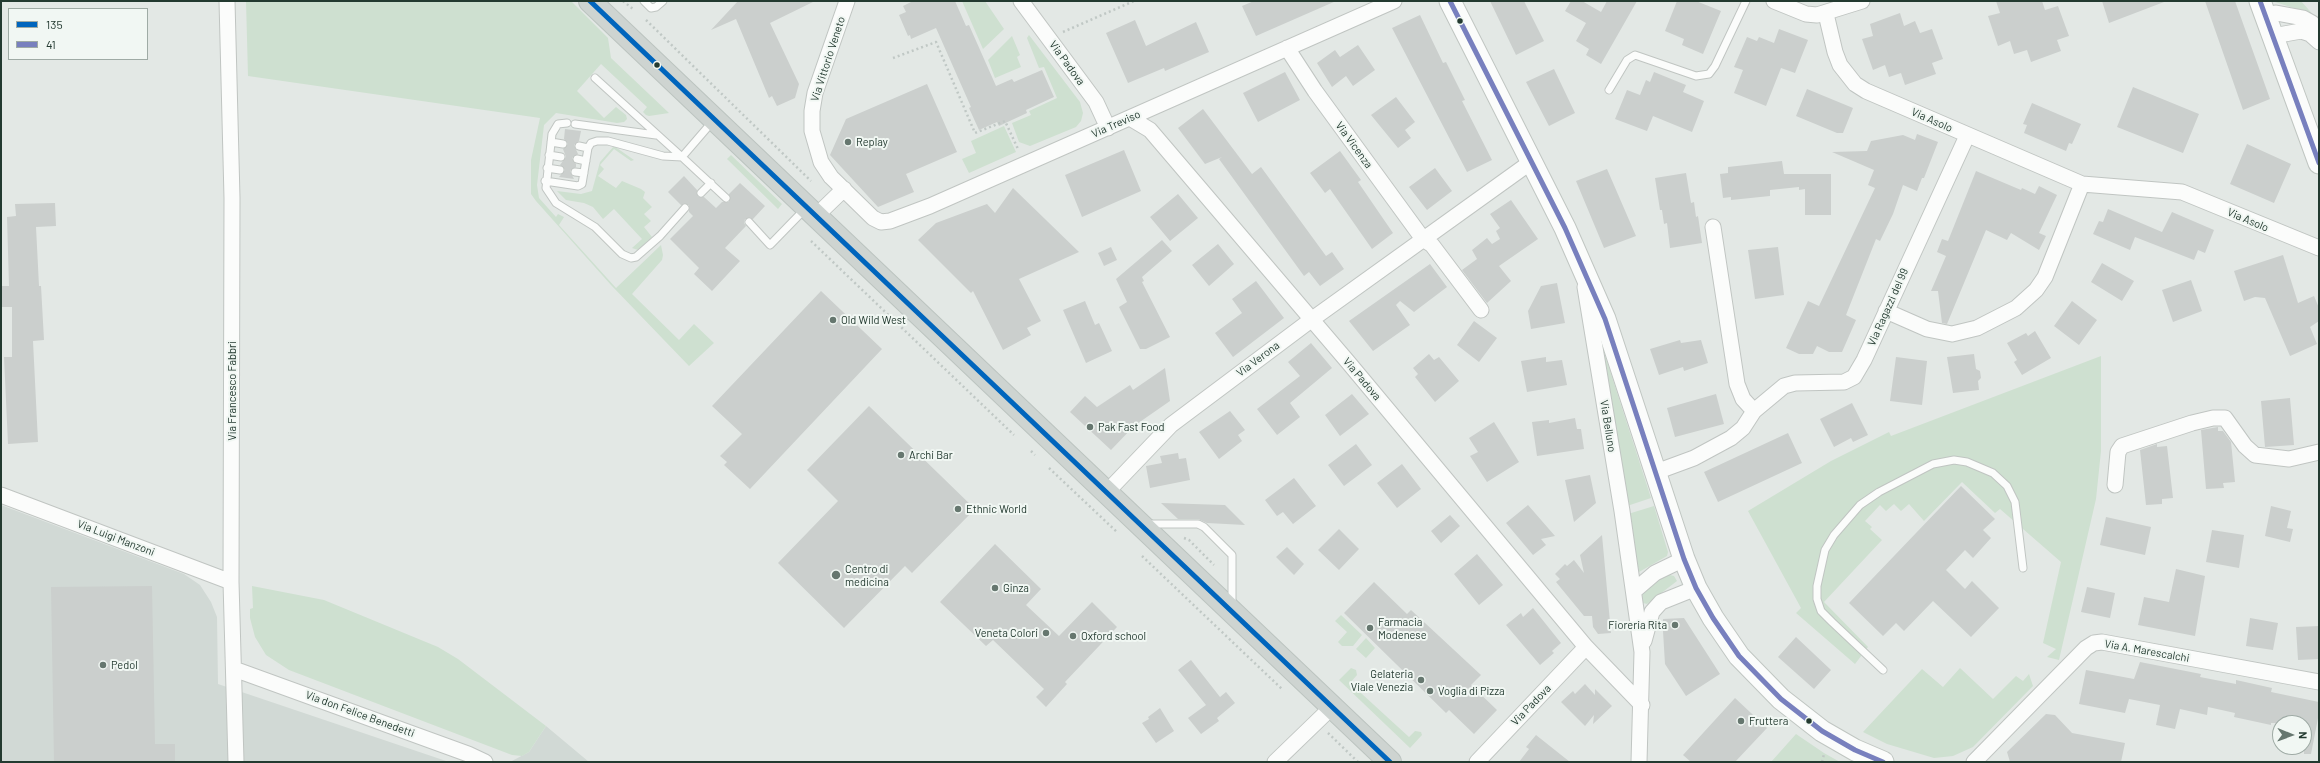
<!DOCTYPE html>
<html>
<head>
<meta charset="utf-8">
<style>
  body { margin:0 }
  #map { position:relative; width:2320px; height:763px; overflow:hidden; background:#e3e8e5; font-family:Barlow,sans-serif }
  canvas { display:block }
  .frame { position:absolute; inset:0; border:2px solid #233a30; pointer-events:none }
  .legend { position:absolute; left:8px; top:8px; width:140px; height:52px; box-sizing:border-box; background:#f1f7f3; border:1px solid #9faba5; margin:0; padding:5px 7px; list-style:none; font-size:12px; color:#233a30 }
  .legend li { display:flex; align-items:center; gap:8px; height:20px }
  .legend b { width:20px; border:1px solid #9faba5 }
  .north { position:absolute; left:2272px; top:715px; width:40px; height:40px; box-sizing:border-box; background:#f1f7f3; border:1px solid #9faba5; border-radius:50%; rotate:91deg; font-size:11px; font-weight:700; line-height:16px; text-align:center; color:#233a30 }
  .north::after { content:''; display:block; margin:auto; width:14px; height:18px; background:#66776f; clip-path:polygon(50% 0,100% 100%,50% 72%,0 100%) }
</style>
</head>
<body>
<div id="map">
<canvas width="2320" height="763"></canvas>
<div class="frame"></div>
<ul class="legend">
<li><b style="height:5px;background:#0065bd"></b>135</li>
<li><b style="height:5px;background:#7880be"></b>41</li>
</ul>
<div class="north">N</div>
</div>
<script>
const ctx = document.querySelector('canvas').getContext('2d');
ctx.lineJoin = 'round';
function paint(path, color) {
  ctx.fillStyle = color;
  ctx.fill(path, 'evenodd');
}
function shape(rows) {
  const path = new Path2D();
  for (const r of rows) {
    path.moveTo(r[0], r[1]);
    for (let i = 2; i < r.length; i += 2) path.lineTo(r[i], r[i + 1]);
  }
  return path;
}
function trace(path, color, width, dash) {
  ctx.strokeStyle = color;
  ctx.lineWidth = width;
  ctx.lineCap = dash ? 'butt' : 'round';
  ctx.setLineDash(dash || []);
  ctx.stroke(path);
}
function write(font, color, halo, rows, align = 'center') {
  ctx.font = font + ' Barlow,sans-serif';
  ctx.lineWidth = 4;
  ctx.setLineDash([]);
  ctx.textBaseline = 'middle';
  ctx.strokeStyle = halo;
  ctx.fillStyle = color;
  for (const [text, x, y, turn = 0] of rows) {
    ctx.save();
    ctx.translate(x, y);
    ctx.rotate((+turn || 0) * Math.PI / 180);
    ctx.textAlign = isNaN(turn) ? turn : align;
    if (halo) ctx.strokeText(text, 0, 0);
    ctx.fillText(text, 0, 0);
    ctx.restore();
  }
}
paint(shape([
  [1,505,184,574,200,585,211,602,217,617,218,684,449,762,1,762],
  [546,726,589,762,510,762,529,752]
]), '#d1d9d5');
paint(shape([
  [246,1,571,1,608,38,611,58,669,113,649,116,646,115,643,112,647,107,601,64,577,91,604,118,616,107,626,115,627,119,624,122,617,123,556,113,544,125,537,185,539,198,556,217,558,214,564,217,559,225,616,288,661,245,663,255,662,260,632,294,679,340,694,324,714,343,689,366,611,285,536,201,531,194,531,160,540,118,248,76],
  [962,1,985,1,1004,29,983,49],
  [2272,1,2301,1,2316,18,2306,12],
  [1029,35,1080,102,1083,113,1081,121,1076,127,1030,146,1019,142,1012,123,1031,115,1029,111,1057,98,1044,67,1039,68,1027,38],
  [1012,36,1020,55,1017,57,1021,67,995,78,988,60],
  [1004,126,1016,152,969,173,962,159,976,153,971,141],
  [614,146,634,160,631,161,614,149,600,165,604,169,598,176,616,188,622,181,641,189,645,192,643,198,652,207,644,214,651,221,644,227,652,237,638,250,632,248,642,239,614,209,603,219,593,207,584,203,566,200,557,191,581,194,592,191,600,162],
  [731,155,782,204,778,209,727,159],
  [1603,349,1651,498,1627,506],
  [2101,356,2101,451,2096,499,2059,660,2047,657,2056,649,2043,643,2061,562,2000,509,1995,513,1962,482,1924,521,1909,504,1901,511,1894,504,1886,511,1880,505,1865,521,1872,527,1870,529,1882,540,1824,602,1868,647,1855,664,1796,613,1801,608,1748,511,1831,461,1889,432,1891,436],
  [1654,506,1668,552,1667,556,1639,572,1628,514],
  [1666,574,1674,576,1677,581,1647,604,1643,603,1642,596,1650,583],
  [252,586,324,600,438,647,458,659,546,726,529,752,522,756,512,755,289,670,266,655,255,637,250,618,250,609,253,608],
  [1341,615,1362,635,1353,646,1342,646,1338,642,1347,632,1335,621],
  [1366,638,1375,648,1366,658,1356,649],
  [1351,668,1356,670,1357,675,1350,683,1409,737,1415,731,1421,732,1422,735,1410,748,1339,680],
  [1960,668,1993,699,2016,676,2023,681,2029,674,2033,686,1973,747,1953,756,1934,758,1887,744,1863,732,1922,669,1943,687],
  [1796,734,1824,753,1840,762,1771,762]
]), '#cee0d0');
paint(shape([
  [738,1,815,1,770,23,799,84,795,98,777,106,772,96,769,98,736,19,711,30],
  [913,1,955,1,966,26,969,25,996,86,1012,79,1014,82,1042,70,1054,97,1026,110,1027,113,999,126,997,122,979,130,969,108,971,107,936,28,911,39,910,35,908,36,899,15,906,12,903,6],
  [1254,1,1336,1,1256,36,1242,6],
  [1490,1,1524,1,1544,41,1516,55],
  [1571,1,1582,1,1601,12,1607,1,1637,1,1601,64,1586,55,1589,49,1576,41,1586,23,1565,11],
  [1677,1,1696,1,1721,11,1703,54,1682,45,1684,39,1665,31],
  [1996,1,2042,1,2045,10,2058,6,2069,36,2057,40,2061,51,2031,62,2027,50,2014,54,2010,41,1998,46,1988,16,2000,13],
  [2102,1,2164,1,2164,2,2109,23],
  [2205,1,2235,1,2270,99,2243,110],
  [1900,13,1904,26,1915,21,1920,33,1932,29,1943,59,1932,63,1936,74,1905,85,1901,73,1889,77,1885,65,1873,70,1862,39,1873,36,1870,24],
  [1420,15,1443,63,1446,62,1465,100,1462,101,1492,160,1467,172,1392,28],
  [1135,20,1146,46,1196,22,1209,52,1165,71,1164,68,1128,83,1106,33],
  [1779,29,1808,40,1795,73,1781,68,1766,106,1734,93,1743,70,1734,67,1747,37,1757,41,1759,37,1774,43],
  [1358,45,1375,70,1353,86,1346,76,1332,87,1317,63,1335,50,1340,57],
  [1554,69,1575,113,1549,126,1526,82],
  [1285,72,1300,100,1258,122,1243,93],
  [1654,72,1686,85,1683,92,1704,101,1692,132,1653,116,1647,131,1615,119,1627,90,1640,95,1646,80,1650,82],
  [927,84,957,152,906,174,914,192,878,207,830,155,846,119],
  [2133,87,2199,114,2183,153,2117,127],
  [1807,89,1853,108,1843,133,1837,133,1796,116],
  [1396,97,1415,122,1405,130,1411,138,1398,148,1371,115],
  [2032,103,2081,124,2072,144,2069,143,2066,151,2024,133,2027,125,2023,124],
  [1203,109,1252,174,1261,167,1326,256,1332,252,1344,269,1320,286,1309,272,1304,276,1219,159,1222,157,1205,164,1178,128],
  [565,129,581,131,579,141,574,145,578,154,572,158,576,164,576,167,570,171,574,179,559,177,565,170,560,165,566,157,563,149,568,144,564,139],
  [1917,134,1938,142,1924,178,1922,178,1917,191,1903,185,1893,214,1880,241,1876,239,1846,315,1856,320,1842,352,1829,352,1817,346,1813,354,1799,354,1786,348,1808,301,1819,306,1875,188,1868,185,1874,170,1832,152,1867,151,1871,141,1903,135,1915,140],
  [2247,144,2291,164,2274,203,2230,184],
  [1124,150,1141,191,1082,217,1065,175],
  [1340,151,1361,180,1358,182,1393,233,1372,249,1330,189,1325,193,1310,173],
  [1782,161,1784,174,1831,174,1831,215,1805,215,1805,189,1799,190,1799,187,1770,190,1770,196,1731,200,1731,197,1723,198,1720,174,1728,173,1728,167],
  [1435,168,1452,191,1427,210,1409,187],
  [1607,169,1636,236,1604,248,1576,181],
  [1976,171,2021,190,2022,188,2035,194,2039,186,2057,195,2039,233,2046,236,2039,250,2011,233,2007,240,1986,230,1947,324,1942,323,1938,291,1931,291,1946,256,1937,252,1942,239,1948,241],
  [1686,173,1691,203,1694,202,1696,217,1698,216,1702,243,1670,248,1667,223,1664,224,1662,210,1660,210,1655,178],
  [684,176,697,190,698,197,704,197,716,208,722,202,729,202,729,194,740,183,765,206,753,219,745,219,744,223,746,226,725,248,740,261,712,291,694,274,699,268,670,239,693,216,689,212,689,205,681,205,668,192],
  [1013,188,1079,252,1019,279,1041,321,1027,328,1031,335,1003,350,973,291,971,293,918,240,936,223,987,204,995,213],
  [1178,194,1198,218,1170,241,1150,217],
  [1511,200,1538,239,1499,266,1511,281,1487,303,1462,270,1477,259,1472,250,1487,238,1492,244,1500,239,1496,231,1500,228,1490,214],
  [55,203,56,226,36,227,39,286,41,286,44,340,33,341,38,442,8,444,4,357,12,357,12,307,1,307,1,286,9,286,7,217,16,216,15,204],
  [2108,209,2162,232,2172,212,2214,230,2205,253,2198,250,2194,260,2135,237,2130,250,2093,234,2099,221,2103,222],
  [1162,240,1172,251,1142,277,1144,281,1142,282,1170,337,1146,349,1140,349,1119,307,1127,302,1116,279],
  [1218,244,1234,264,1209,286,1192,265],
  [1111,247,1117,260,1104,266,1098,253],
  [1778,247,1784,295,1755,299,1748,250],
  [2283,255,2298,303,2314,296,2319,308,2319,321,2310,327,2317,344,2290,356,2265,298,2255,297,2244,301,2234,271],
  [2102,263,2134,281,2122,301,2091,282],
  [1430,264,1447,287,1414,312,1400,301,1396,305,1410,325,1373,351,1349,321],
  [2191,280,2202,311,2173,322,2162,290],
  [1256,281,1284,318,1233,357,1215,333,1242,313,1232,299],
  [1557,283,1565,323,1531,329,1528,311,1541,286],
  [821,291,882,349,750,489,724,465,727,462,720,456,742,434,712,406],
  [1085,301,1095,325,1099,323,1112,351,1086,363,1063,310],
  [2072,301,2097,320,2079,345,2054,326],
  [1474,321,1497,338,1479,362,1457,345],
  [2035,331,2051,358,2022,375,2014,362,2017,360,2007,343,2026,333,2028,336],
  [1680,340,1681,343,1701,340,1708,363,1684,371,1683,367,1659,375,1650,349],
  [1311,343,1332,368,1290,403,1300,417,1277,435,1257,409,1300,376,1288,362],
  [1429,354,1434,360,1439,357,1459,381,1435,402,1415,377,1418,374,1413,368],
  [1974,354,1976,369,1980,371,1981,378,1978,381,1979,390,1953,393,1947,357],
  [1546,357,1546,362,1562,360,1567,385,1527,392,1521,361],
  [1896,357,1927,361,1922,405,1890,401],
  [1165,368,1170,401,1134,426,1111,450,1070,412,1085,396,1097,407,1130,385,1133,390],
  [1352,394,1369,414,1340,436,1325,415],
  [1716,394,1724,424,1675,437,1667,408],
  [2290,398,2294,445,2265,447,2261,401],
  [1852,403,1868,435,1853,442,1851,438,1834,447,1820,419],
  [869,406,975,509,912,573,905,566,844,628,778,563,838,501,807,470],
  [1230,411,1245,430,1238,435,1242,441,1219,459,1199,432],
  [1575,418,1577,429,1581,429,1584,449,1537,456,1532,422,1549,420,1549,423],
  [1494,422,1519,462,1487,482,1470,456,1478,452,1469,438],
  [2218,427,2218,431,2223,431,2231,442,2235,482,2223,483,2224,488,2206,489,2201,430],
  [1788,433,1802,463,1718,502,1704,472],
  [1356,444,1372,465,1344,486,1328,465],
  [2157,444,2157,447,2167,446,2173,498,2162,499,2162,504,2146,505,2140,450],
  [1178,453,1179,459,1186,458,1190,480,1150,488,1146,466,1162,463,1160,456],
  [1402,464,1421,489,1397,508,1377,483],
  [1590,475,1596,503,1574,522,1565,480],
  [1294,478,1316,506,1293,524,1283,512,1277,516,1265,500],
  [1961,486,1995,519,1983,530,1991,538,1973,558,1965,550,1946,570,1965,589,1972,581,1999,608,1971,637,1933,601,1904,631,1896,623,1883,636,1849,603],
  [1161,503,1225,505,1245,525,1207,523,1198,519,1178,519],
  [1528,505,1555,536,1541,539,1546,545,1533,555,1506,523],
  [2271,506,2291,511,2287,528,2293,529,2290,542,2265,536],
  [1450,515,1460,526,1441,543,1431,531],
  [2106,517,2151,527,2145,555,2100,545],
  [1339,529,1359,549,1339,570,1318,550],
  [2212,530,2244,535,2239,568,2206,562],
  [1602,535,1611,633,1598,634,1593,627,1592,616,1584,616,1556,582,1560,579,1555,574,1565,564,1567,566,1574,560,1584,573,1580,555],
  [995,544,1041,589,1026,605,1059,636,1092,602,1117,627,1065,682,1067,684,1046,707,1036,697,1044,689,993,640,986,646,940,602],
  [1287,547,1304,564,1294,575,1276,557],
  [1477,554,1503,585,1479,605,1454,574],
  [2176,569,2205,576,2195,636,2138,625,2144,597,2169,602],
  [1374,582,1407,614,1411,610,1481,675,1471,685,1497,710,1474,734,1449,710,1446,713,1344,613],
  [152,586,155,744,175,744,175,762,54,762,51,587],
  [2087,587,2115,593,2110,618,2081,612],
  [1533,608,1561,643,1552,651,1554,653,1540,665,1506,625,1521,613,1523,617],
  [1684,618,1720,674,1686,696,1665,664,1663,631,1663,619],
  [2250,618,2278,623,2273,650,2246,646],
  [2319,626,2319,659,2298,660,2296,627],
  [1796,637,1831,670,1814,689,1778,657],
  [1191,660,1220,697,1226,692,1235,703,1217,718,1219,721,1201,734,1188,718,1206,705,1178,670],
  [2140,662,2201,674,2200,677,2236,684,2236,680,2272,688,2271,692,2319,702,2319,713,2311,754,2304,754,2304,723,2271,723,2271,725,2234,717,2235,713,2208,707,2207,715,2180,709,2175,729,2156,725,2160,705,2129,699,2125,713,2079,704,2086,670,2134,679],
  [1585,684,1595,695,1595,689,1612,706,1593,724,1594,715,1585,726,1561,702,1573,691,1575,694],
  [1735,698,1767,728,1735,762,1691,762,1683,755],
  [1160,708,1174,731,1156,743,1142,723,1149,719,1148,717],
  [2046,714,2055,715,2072,733,2125,743,2121,762,2010,762,2007,752],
  [1536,735,1570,762,1519,762,1529,749,1526,747]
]), '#cbcfcd');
const lane = shape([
  [644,1,651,8,656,7,663,1],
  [595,78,682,157],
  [1609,90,1627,60,1635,55,1696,76,1709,74,1715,66,1746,1],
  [713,121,682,157,726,198],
  [567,123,558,124,552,134,546,188,556,203,595,227,622,254,631,258,636,257,660,236,685,208],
  [575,124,656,135],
  [551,142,563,144],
  [579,146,588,148],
  [549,155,561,157],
  [577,159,586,161],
  [547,168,560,170],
  [575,172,584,173],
  [545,181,578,186,582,184,588,148,591,143,597,141,608,141,663,156,682,157],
  [701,193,711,183],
  [749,222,770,245,806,208],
  [1147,524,1198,524,1204,527,1232,555,1232,607],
  [1883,670,1832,622,1821,611,1817,599,1817,586,1825,550,1834,535,1860,505,1879,492,1933,464,1954,460,1967,462,1993,473,2007,486,2015,502,2023,568]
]);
const street = shape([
  [227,1,232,198,231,582,236,762],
  [847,1,815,93,812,111,812,131,821,162,831,177,873,218,881,222,890,221,930,206,1394,1],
  [1021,1,1096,102,1108,128],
  [1774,1,1806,14,1817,15,1862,1],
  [1826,14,1835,52,1840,65,1855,84,1866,91,2082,184,2182,192,2319,248],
  [2266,16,2276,13,2303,18,2312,23,2319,33],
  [2273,36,2301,31,2310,34,2319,42],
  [1287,48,1315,91,1423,239,1432,245,1481,310],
  [1130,118,1150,130,1348,362,1586,647,1642,705],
  [816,216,844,189],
  [1713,227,1737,384,1743,399,1754,411],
  [1585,287,1622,511,1642,652,1639,762],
  [1886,311,1927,329,1952,334,1977,328,2016,308,2036,290,2045,277,2082,184],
  [1656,472,1694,458,1731,438,1743,428,1754,411,1784,386,1795,383,1844,382,1854,377,1864,360,1967,136],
  [2115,485,2118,452,2122,446,2192,423,2213,418,2225,418,2245,446,2255,455,2289,459,2319,452],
  [1106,493,1171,425,1311,320,1531,162],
  [1,495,231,582],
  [1634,591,1655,573,1684,559],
  [1644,641,1652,612,1661,602,1696,588],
  [234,669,468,754,485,762],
  [1275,762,1333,706],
  [1477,762,1586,647],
  [1974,762,2086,648,2094,643,2102,642,2319,682]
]);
const secondary = shape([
  [1450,1,1565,228,1605,319,1684,559,1696,588,1713,618,1739,656,1781,699,1822,731,1855,750,1883,762],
  [2260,1,2319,163]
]);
const primary = shape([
  [590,1,1390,762]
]);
trace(lane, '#c0c5c2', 9);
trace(street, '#c0c5c2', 17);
trace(secondary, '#c0c6c2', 23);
trace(primary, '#bcc4c0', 24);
trace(shape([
  [623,1,633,9],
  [646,20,811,181],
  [1063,32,1134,1],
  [893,58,936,42,975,133,1005,121,1018,149],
  [811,241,1014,435],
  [1031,451,1035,455],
  [1049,468,1118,533],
  [1184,538,1189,540,1214,565],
  [1142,556,1283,690],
  [1328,733,1358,762],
  [1822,762,1824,754]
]), '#c0c8c5', 2.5, [2, 3]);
trace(lane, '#fbfcfb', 7);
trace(street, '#fbfcfb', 15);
trace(secondary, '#fbfcfb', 21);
trace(primary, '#ced4d1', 22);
trace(shape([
  [590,1,1390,762]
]), '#0065bd', 5);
trace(shape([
  [1450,1,1565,228,1605,319,1684,559,1696,588,1713,618,1739,656,1781,699,1822,731,1855,750,1883,762],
  [2260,1,2319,163]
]), '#7880be', 5);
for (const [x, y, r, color] of [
  [1460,21,3.5,"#233a30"],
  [657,65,3.5,"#233a30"],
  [848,142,4,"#66776f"],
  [833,320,4,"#66776f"],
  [1090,427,4,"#66776f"],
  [901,455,4,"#66776f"],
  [958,509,4,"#66776f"],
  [836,575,5,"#66776f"],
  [995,588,4,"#66776f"],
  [1675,625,4,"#66776f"],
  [1370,628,4,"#66776f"],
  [1046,633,4,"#66776f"],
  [1073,636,4,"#66776f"],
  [103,665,4,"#66776f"],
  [1421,680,4,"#66776f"],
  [1430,691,4,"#66776f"],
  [1741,721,4,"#66776f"],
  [1809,721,3.5,"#233a30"]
]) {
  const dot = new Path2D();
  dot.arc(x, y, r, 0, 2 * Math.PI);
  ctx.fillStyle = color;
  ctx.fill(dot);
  trace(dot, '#f1f7f3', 1.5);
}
write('11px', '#233a30', '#f1f7f3', [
  ["Via Vittorio Veneto",828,59,-72],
  ["Via Padova",1067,63,54],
  ["Via Asolo",1932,120,24],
  ["Via Treviso",1116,124,-24],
  ["Via Vicenza",1354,145,54],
  ["Via Asolo",2248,220,23],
  ["Via Ragazzi del 99",1888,307,-66],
  ["Via Verona",1258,359,-37],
  ["Via Padova",1362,379,50],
  ["Via Francesco Fabbri",232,391,-90],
  ["Via Belluno",1608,426,81],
  ["Via Luigi Manzoni",116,538,21],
  ["Via A. Marescalchi",2147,651,10],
  ["Via Padova",1531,705,-46],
  ["Via don Felice Benedetti",360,714,20]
]);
write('11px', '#233a30', '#f1f7f3', [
  ["Replay",856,142],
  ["Old Wild West",841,320],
  ["Pak Fast Food",1098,427],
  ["Archi Bar",909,455],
  ["Ethnic World",966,509],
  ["Centro di",845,569],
  ["medicina",845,582],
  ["Ginza",1003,588],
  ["Farmacia",1378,622],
  ["Modenese",1378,635],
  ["Fioreria Rita",1667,625,"right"],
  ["Veneta Colori",1038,633,"right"],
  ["Oxford school",1081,636],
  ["Pedol",111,665],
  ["Gelateria",1413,674,"right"],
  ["Viale Venezia",1413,687,"right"],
  ["Voglia di Pizza",1438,691],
  ["Fruttera",1749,721]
], 'left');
</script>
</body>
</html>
